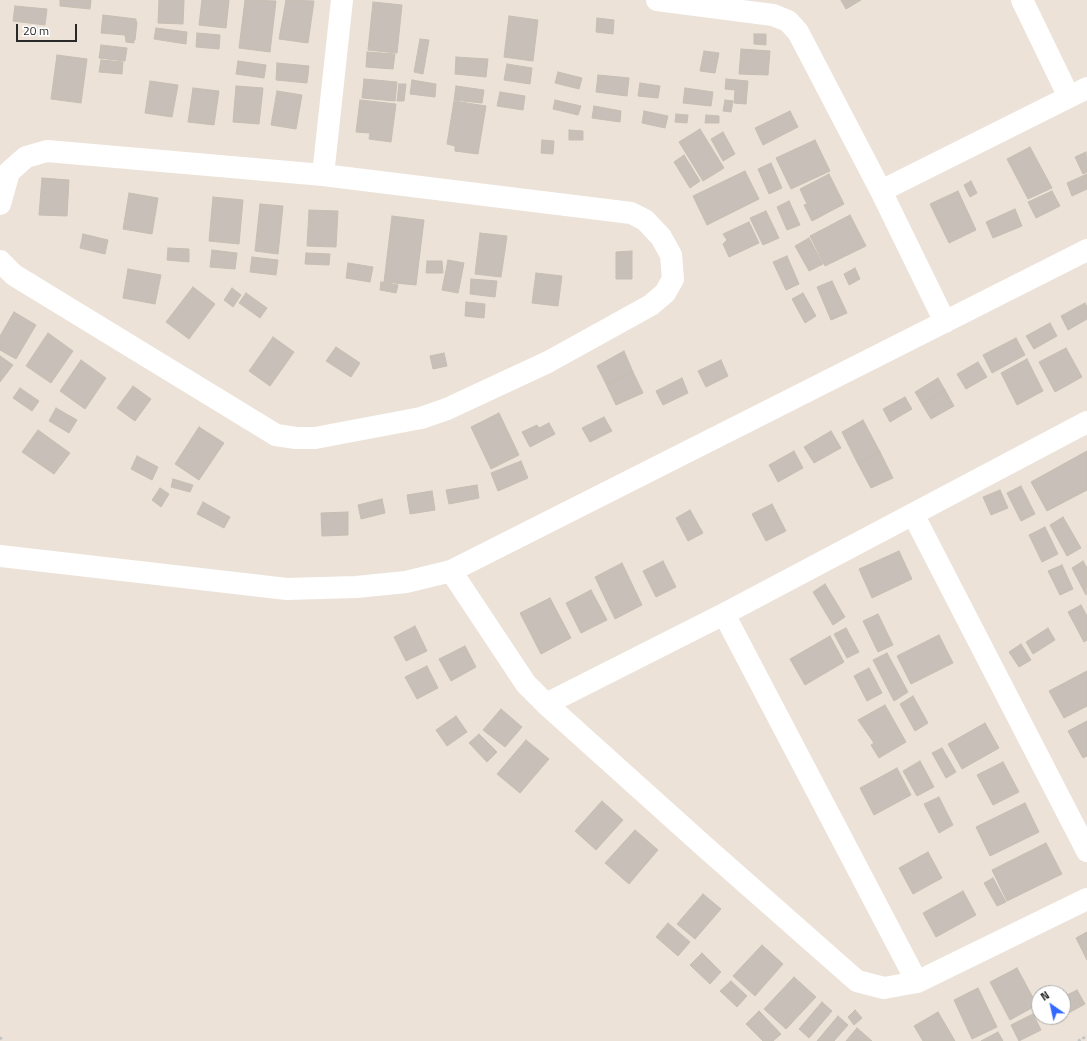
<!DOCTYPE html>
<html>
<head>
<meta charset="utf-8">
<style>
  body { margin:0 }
  #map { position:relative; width:1087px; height:1041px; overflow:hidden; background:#ece2d8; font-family:"Titillium Web",sans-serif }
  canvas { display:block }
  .north { position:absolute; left:1031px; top:985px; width:40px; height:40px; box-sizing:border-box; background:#fff; border:1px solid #a9a9a9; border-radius:50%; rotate:326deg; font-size:11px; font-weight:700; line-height:16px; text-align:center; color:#282828 }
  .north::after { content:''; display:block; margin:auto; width:14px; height:18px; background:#326aff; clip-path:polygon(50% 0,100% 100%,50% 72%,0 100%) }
  .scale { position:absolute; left:16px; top:24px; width:61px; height:18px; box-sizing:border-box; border:2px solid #282828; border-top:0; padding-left:5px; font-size:12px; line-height:14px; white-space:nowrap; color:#282828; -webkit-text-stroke:3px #fff; paint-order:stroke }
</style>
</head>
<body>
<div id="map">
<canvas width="1087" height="1041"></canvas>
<div class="north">N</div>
<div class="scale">20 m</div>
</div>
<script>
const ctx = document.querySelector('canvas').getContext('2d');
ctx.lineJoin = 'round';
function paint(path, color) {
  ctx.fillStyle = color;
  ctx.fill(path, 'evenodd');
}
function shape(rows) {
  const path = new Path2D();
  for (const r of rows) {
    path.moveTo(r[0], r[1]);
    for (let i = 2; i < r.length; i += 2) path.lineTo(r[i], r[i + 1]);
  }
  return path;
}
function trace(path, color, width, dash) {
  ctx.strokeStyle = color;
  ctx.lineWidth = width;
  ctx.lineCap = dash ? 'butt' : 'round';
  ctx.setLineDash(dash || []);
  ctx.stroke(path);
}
const building = shape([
  [60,0,91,0,90,9,60,6,60,0],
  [159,0,184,0,183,24,158,23,159,0],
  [202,0,229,0,226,28,199,25,202,0],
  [245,0,276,1,270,52,239,48,245,0],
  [286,0,314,1,308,43,279,39,286,0],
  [841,0,861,0,846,9,841,0],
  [373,2,402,5,397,53,368,50,373,2],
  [15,6,47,9,45,25,13,21,15,6],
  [103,15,136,19,136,21,137,22,135,40,134,40,134,43,126,42,125,35,101,33,103,15],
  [509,16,538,20,533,61,504,57,509,16],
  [597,18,614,20,613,34,596,32,597,18],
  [156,28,187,32,186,44,154,39,156,28],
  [197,33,220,35,219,49,196,47,197,33],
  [754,34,766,34,766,45,754,44,754,34],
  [420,39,429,40,423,74,414,72,420,39],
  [101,45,127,48,125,61,99,58,101,45],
  [741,49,770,51,768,75,739,74,741,49],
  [704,51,719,53,715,73,700,71,704,51],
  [367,52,395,54,393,69,366,67,367,52],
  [57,55,87,59,81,103,51,99,57,55],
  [456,57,488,59,486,77,455,74,456,57],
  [101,60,123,62,122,74,99,72,101,60],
  [238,61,266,65,264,78,236,74,238,61],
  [277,63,309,66,307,83,276,80,277,63],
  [507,64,532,68,530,84,504,80,507,64],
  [558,72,582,78,579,89,555,83,558,72],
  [598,75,629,78,627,96,596,92,598,75],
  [364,79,397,82,395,101,362,98,364,79],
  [726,79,748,81,746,104,734,103,735,90,725,89,726,79],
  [412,80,436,84,435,97,410,94,412,80],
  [150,81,178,85,172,117,145,113,150,81],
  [640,83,660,86,658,98,638,96,640,83],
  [399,84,406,84,404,101,397,101,399,84],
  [236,86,263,88,259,124,233,122,236,86],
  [456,86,484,90,482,103,454,100,456,86],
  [193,88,219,91,214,125,188,122,193,88],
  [685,88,713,92,711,106,683,103,685,88],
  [277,91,302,95,296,129,271,125,277,91],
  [500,92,525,96,523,110,497,106,500,92],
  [360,100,396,104,391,142,369,139,370,133,356,132,360,100],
  [555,100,581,106,578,115,553,109,555,100],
  [725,100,733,101,731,112,723,111,725,100],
  [454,101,486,106,478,154,455,151,455,146,447,144,454,101],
  [594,106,621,111,620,122,592,118,594,106],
  [644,111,668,116,665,128,642,123,644,111],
  [790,111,798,127,763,145,755,128,790,111],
  [676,114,688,115,687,123,675,122,676,114],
  [706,115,719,116,719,123,705,123,706,115],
  [700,129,724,168,703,181,679,142,700,129],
  [569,130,583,131,583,140,569,140,569,130],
  [723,132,735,154,723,161,711,139,723,132],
  [542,140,554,141,553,154,541,153,542,140],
  [815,140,830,171,791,189,776,158,815,140],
  [1030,147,1052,188,1028,199,1007,159,1030,147],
  [1086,152,1087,172,1083,174,1075,157,1086,152],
  [684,155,700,181,690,188,674,162,684,155],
  [771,163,782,188,769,194,758,169,771,163],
  [745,171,759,199,707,225,693,196,745,171],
  [829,174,844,204,812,221,804,205,807,204,800,189,829,174],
  [1087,174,1087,189,1072,196,1067,183,1087,174],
  [42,178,69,180,67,216,39,215,42,178],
  [971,181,977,193,970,197,964,185,971,181],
  [958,191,976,230,949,243,930,204,958,191],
  [1052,191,1060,206,1036,218,1028,202,1052,191],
  [129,193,158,198,152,234,123,229,129,193],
  [213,197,243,200,239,244,209,241,213,197],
  [789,201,800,225,787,230,777,207,789,201],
  [260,204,283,206,278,254,255,251,260,204],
  [1015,209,1022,226,993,238,986,222,1015,209],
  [309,210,338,211,336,247,307,246,309,210],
  [766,211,779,238,763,245,750,218,766,211],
  [850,215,866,246,825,266,810,236,850,215],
  [392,216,424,220,416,285,384,282,392,216],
  [749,222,759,243,729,257,723,244,727,240,723,234,749,222],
  [480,233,507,236,501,277,475,274,480,233],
  [83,234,108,240,105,254,80,248,83,234],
  [809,238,823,264,809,271,795,246,809,238],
  [168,248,189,249,189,262,167,260,168,248],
  [212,250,237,253,235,269,210,267,212,250],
  [632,251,632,279,616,279,616,252,632,251],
  [306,253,330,254,329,265,305,264,306,253],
  [787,256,799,284,786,290,773,262,787,256],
  [252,257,278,260,276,275,250,272,252,257],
  [448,260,464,263,458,293,442,290,448,260],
  [427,261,442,261,443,273,426,273,427,261],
  [348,263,373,267,370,282,346,278,348,263],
  [855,268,860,279,849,285,844,274,855,268],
  [128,269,161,275,155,304,123,298,128,269],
  [536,273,562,276,558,306,532,303,536,273],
  [471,279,497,281,495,297,470,294,471,279],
  [832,281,847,313,831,320,817,287,832,281],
  [381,282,398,285,396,293,380,290,381,282],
  [193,287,215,304,189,339,166,322,193,287],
  [232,288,241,295,233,307,224,300,232,288],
  [246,293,267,308,260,318,239,303,246,293],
  [803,293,816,316,805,323,792,299,803,293],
  [466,302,485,304,484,318,465,316,466,302],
  [1085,303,1087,307,1087,319,1068,330,1061,316,1085,303],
  [14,312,36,325,16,359,0,350,0,336,14,312],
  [1050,323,1057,336,1034,349,1026,336,1050,323],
  [48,333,73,351,51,383,26,366,48,333],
  [273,337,294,352,270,386,249,371,273,337],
  [1016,338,1025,355,992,373,983,355,1016,338],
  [336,347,360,363,351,377,326,361,336,347],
  [1066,348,1082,377,1055,392,1039,362,1066,348],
  [624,351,633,372,606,384,597,366,624,351],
  [444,353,447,366,433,369,430,356,444,353],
  [0,356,13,365,0,382,0,356],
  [1027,359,1043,391,1017,405,1001,373,1027,359],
  [81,360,106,378,85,409,60,391,81,360],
  [721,360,728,376,706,387,698,371,721,360],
  [978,362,987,377,966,389,957,374,978,362],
  [633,372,643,393,616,405,606,384,633,372],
  [682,378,688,393,663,405,656,391,682,378],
  [938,378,945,390,922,404,915,392,938,378],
  [133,386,151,399,135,421,117,408,133,386],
  [20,388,39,401,32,411,13,398,20,388],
  [945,390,954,406,931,419,922,404,945,390],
  [905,397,912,409,890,422,883,409,905,397],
  [56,408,77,420,69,433,49,421,56,408],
  [499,413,519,455,491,469,471,427,499,413],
  [604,417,612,431,590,442,582,428,604,417],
  [863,420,880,452,858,464,842,432,863,420],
  [549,423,555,434,530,447,522,432,537,425,539,428,549,423],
  [199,427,224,443,199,480,175,464,199,427],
  [38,430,70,453,54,474,22,452,38,430],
  [831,431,841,448,814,463,804,447,831,431],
  [794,451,803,468,778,482,769,465,794,451],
  [1087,451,1087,490,1047,511,1031,482,1087,451],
  [880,452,893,478,871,488,858,464,880,452],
  [137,456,158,467,152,480,131,469,137,456],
  [521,461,528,478,498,491,491,473,521,461],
  [173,479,193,485,190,492,171,487,173,479],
  [477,485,479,498,449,504,446,490,477,485],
  [1021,486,1035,514,1021,521,1007,493,1021,486],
  [160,488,169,494,161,507,152,500,160,488],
  [1000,490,1008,508,991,515,983,497,1000,490],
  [432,491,435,510,410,514,407,495,432,491],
  [382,499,385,513,361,519,358,505,382,499],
  [203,502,230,517,224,528,197,514,203,502],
  [772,504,786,531,766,541,752,514,772,504],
  [690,510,703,533,688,541,676,518,690,510],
  [348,512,348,535,322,536,321,513,348,512],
  [1063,517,1081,548,1067,556,1050,525,1063,517],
  [1045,527,1058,554,1042,562,1029,535,1045,527],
  [899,551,912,579,872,598,859,569,899,551],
  [663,561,676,587,656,597,643,571,663,561],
  [1083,561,1087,568,1086,595,1072,568,1083,561],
  [622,563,642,605,615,619,595,577,622,563],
  [1062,565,1073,589,1060,595,1048,571,1062,565],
  [825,584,845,617,833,625,813,592,825,584],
  [591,590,607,620,581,633,566,603,591,590],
  [550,598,571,638,541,654,520,613,550,598],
  [1081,605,1087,616,1087,640,1084,642,1068,612,1081,605],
  [878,614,893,645,878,652,863,621,878,614],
  [415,626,427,651,406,661,394,637,415,626],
  [846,628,859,652,847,658,834,634,846,628],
  [1048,628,1055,640,1033,654,1026,642,1048,628],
  [939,635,953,663,911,684,897,656,939,635],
  [830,636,844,662,805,685,790,659,830,636],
  [1021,644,1031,660,1019,667,1009,652,1021,644],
  [465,646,476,667,451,681,439,659,465,646],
  [887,653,908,692,894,701,873,660,887,653],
  [427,666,438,688,417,699,405,677,427,666],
  [869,668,882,693,867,701,854,676,869,668],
  [1087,671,1087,706,1064,718,1049,691,1087,671],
  [913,696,928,723,915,731,900,704,913,696],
  [885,705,906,742,879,758,871,745,874,743,858,720,885,705],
  [501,709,522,727,505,747,483,730,501,709],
  [456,716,467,732,447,746,436,730,456,716],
  [1087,721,1087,756,1083,758,1068,731,1087,721],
  [985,723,999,748,962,769,948,744,985,723],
  [479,734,497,752,487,762,469,743,479,734],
  [526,740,549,759,520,793,497,774,526,740],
  [942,748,956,772,946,778,932,753,942,748],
  [920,761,934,787,917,796,903,771,920,761],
  [1003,762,1019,792,993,805,977,775,1003,762],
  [897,768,911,795,874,815,860,788,897,768],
  [939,797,953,825,939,833,924,804,939,797],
  [602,801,623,820,596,850,575,831,602,801],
  [1025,803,1039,832,990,856,976,827,1025,803],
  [635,830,658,850,629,884,605,863,635,830],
  [1046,843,1062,874,1007,901,992,870,1046,843],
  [928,852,942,878,913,894,899,868,928,852],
  [993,878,1006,902,997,906,984,883,993,878],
  [963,891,976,915,936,937,923,913,963,891],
  [703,894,721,909,695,939,677,924,703,894],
  [668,923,690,942,678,956,656,937,668,923],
  [1087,932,1087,960,1076,938,1087,932],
  [762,945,783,964,755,996,733,976,762,945],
  [702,953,721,972,710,984,690,965,702,953],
  [1017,968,1037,1005,1010,1020,990,982,1017,968],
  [794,977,816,997,786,1029,764,1009,794,977],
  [731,981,747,996,737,1007,720,991,731,981],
  [978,988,997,1027,972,1039,954,1000,978,988],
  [1077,990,1085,1004,1063,1016,1063,997,1077,990],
  [822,1002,832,1011,809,1038,799,1029,822,1002],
  [855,1010,862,1018,854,1025,848,1017,855,1010],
  [759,1011,781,1034,773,1041,763,1041,746,1024,759,1011],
  [938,1012,955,1041,923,1041,914,1026,938,1012],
  [1033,1014,1041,1030,1019,1041,1011,1025,1033,1014],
  [838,1016,848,1025,834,1041,817,1041,838,1016],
  [857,1028,872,1041,846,1041,857,1028],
  [998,1032,1003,1041,981,1041,998,1032]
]);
paint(building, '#c7bfb8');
trace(building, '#c7beb2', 1);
trace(shape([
  [0,1037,3,1041],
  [1078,1041,1087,1036]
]), '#c3c3c3', 2.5, [3, 2]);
trace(shape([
  [657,0,773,15,788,21,798,32,881,191,945,322],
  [1022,0,1069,97],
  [323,175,342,0],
  [881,191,1087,88],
  [0,204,9,172,26,157,47,151,323,175,631,213,645,220,661,237,671,255,673,279,665,293,651,305,548,362,447,409,421,418,315,438,296,438,276,435,14,275,0,261],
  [913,514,1087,851],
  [0,556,287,589,356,587,406,582,451,571,1087,250],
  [451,571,526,684,546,704,705,847,857,981,884,988,917,982,1087,899],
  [724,614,917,982],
  [546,704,724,614,1087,422]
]), '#fff', 22);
</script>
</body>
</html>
